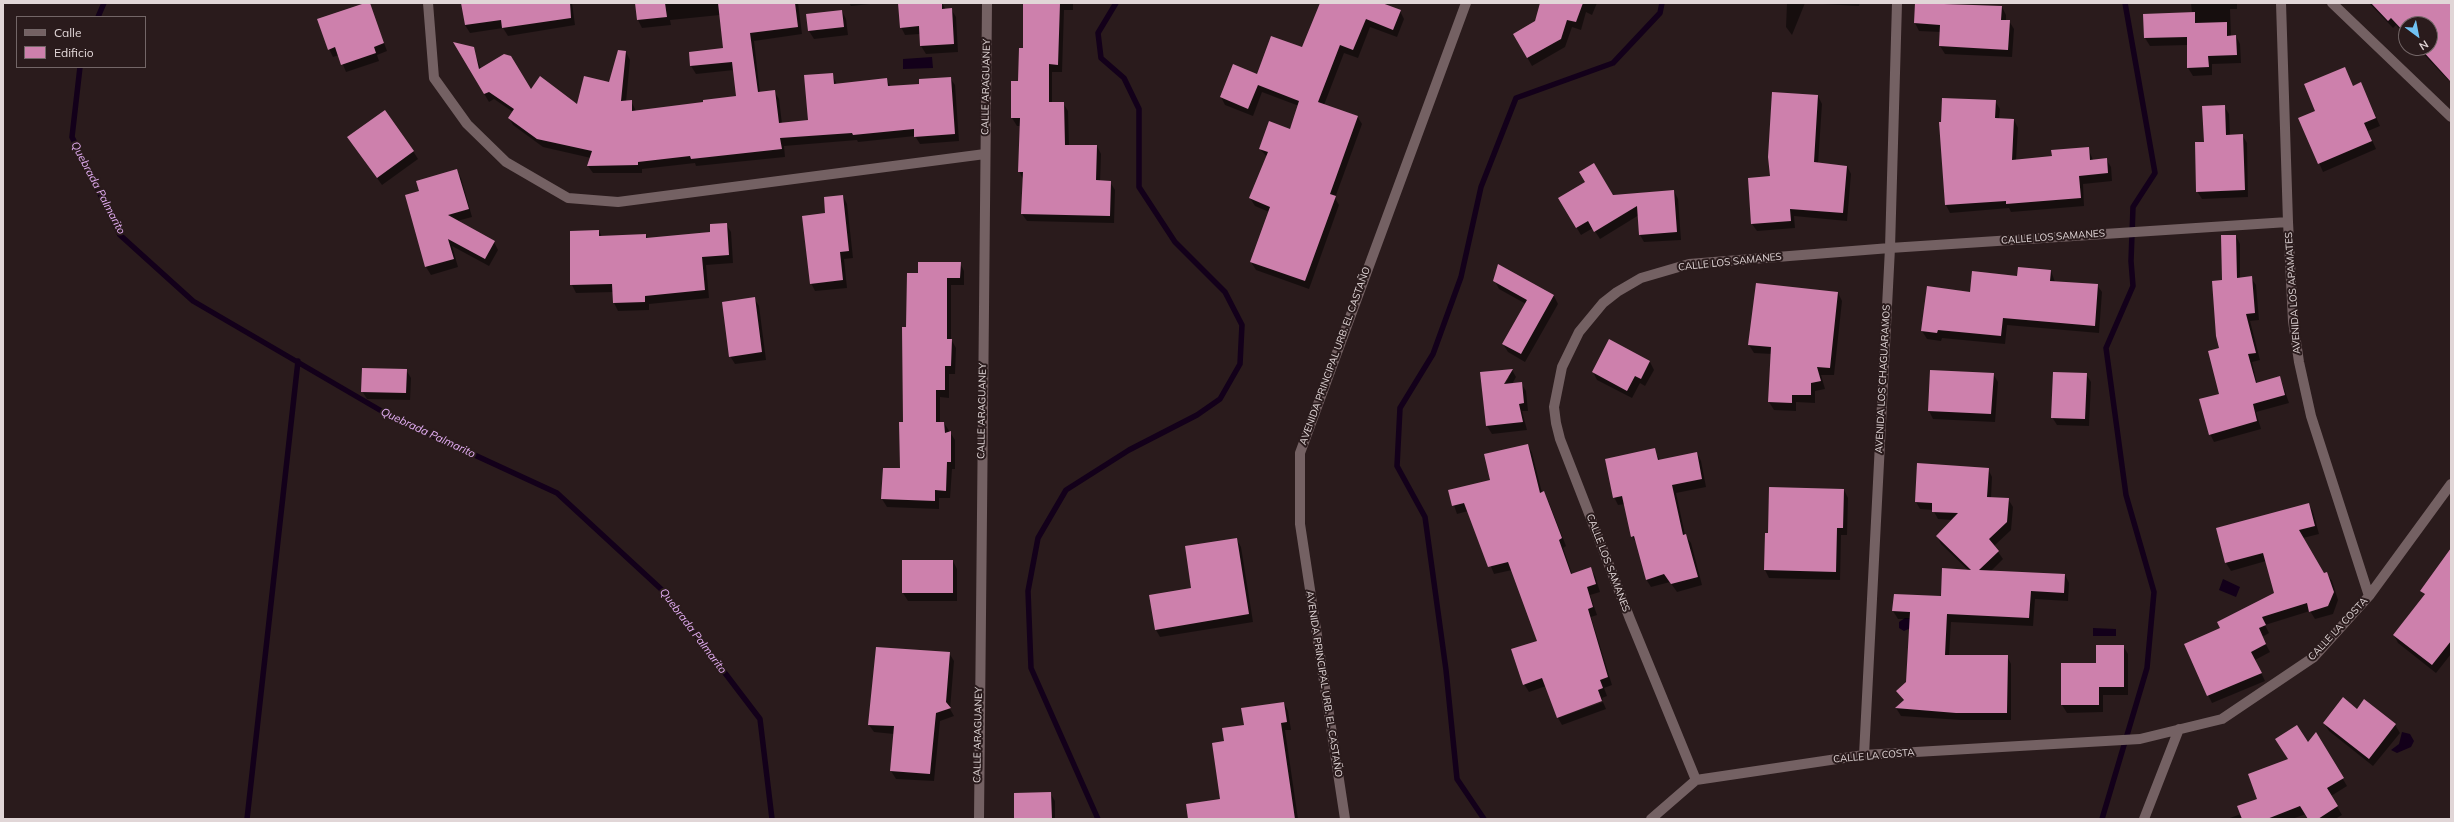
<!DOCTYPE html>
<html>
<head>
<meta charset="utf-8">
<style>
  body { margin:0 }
  #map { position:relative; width:2454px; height:822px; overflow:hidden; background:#2a1b1c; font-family:Mulish,sans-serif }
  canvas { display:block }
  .frame { position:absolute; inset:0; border:4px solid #e1d6d7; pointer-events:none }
  .legend { position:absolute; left:16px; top:16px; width:130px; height:52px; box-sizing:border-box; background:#2a1b1c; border:1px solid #736667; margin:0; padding:5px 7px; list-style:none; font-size:12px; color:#e1d6d7 }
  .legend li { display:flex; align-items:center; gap:8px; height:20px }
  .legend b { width:20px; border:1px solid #736667 }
  .north { position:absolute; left:2398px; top:16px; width:40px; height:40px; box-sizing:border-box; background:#2a1b1c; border:1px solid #736667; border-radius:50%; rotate:148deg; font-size:11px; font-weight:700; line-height:16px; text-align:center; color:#e1d6d7 }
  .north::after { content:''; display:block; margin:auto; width:14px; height:18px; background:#70c2f4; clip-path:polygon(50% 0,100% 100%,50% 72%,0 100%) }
</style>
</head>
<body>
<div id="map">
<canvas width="2454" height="822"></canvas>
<div class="frame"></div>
<ul class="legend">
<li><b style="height:5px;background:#746163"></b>Calle</li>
<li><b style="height:11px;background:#cd80ac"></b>Edificio</li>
</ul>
<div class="north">N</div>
</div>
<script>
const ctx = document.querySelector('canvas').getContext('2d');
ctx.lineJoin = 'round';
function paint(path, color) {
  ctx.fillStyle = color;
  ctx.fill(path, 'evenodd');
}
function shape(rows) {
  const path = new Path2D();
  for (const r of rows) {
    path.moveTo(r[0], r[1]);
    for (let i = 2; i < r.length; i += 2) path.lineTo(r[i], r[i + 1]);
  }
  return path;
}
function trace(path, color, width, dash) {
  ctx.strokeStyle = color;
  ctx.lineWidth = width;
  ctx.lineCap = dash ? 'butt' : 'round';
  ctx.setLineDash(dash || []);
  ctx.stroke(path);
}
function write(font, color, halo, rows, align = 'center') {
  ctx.font = font + ' Mulish,sans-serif';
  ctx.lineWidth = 4;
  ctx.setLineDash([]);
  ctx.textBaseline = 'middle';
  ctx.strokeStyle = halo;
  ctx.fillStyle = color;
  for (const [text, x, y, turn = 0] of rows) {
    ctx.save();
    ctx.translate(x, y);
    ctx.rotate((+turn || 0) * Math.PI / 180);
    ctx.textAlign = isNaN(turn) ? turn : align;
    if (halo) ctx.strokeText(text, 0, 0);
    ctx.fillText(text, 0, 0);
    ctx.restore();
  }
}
paint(shape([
  [932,57,933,68,903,69,903,59],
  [2223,579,2240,587,2236,597,2219,590],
  [1905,618,1930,619,1904,631,1899,628,1899,622],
  [2093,628,2116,629,2116,636,2093,636],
  [2402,732,2410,734,2414,741,2411,747,2397,753,2391,750,2399,744]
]), '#13001a');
paint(shape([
  [369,3,387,51,377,55,379,61,346,72,339,55,333,57,329,49],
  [462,3,572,3,575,25,508,36,503,28,470,33,465,25],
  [636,3,798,3,802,34,754,41,760,93,774,91,779,99,782,124,809,121,832,74,837,85,886,79,891,87,920,84,950,78,955,85,959,141,920,144,915,136,858,142,857,140,784,146,785,157,696,166,695,163,642,169,642,173,593,173,588,166,591,158,543,147,513,125,509,118,513,112,494,99,489,102,455,44,473,48,481,69,530,91,578,106,610,83,626,52,630,60,626,102,631,101,636,111,705,103,737,97,734,70,696,74,691,66,690,53,724,49,720,15,670,20,671,25,642,28,638,20],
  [849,3,880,3,851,6],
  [899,3,942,3,946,10,951,9,956,17,958,52,926,54,921,46,920,34,905,35,901,27],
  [1024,3,1073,3,1073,10,1064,10,1062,72,1052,72,1052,103,1063,103,1068,111,1069,146,1097,146,1101,154,1100,182,1110,182,1115,190,1114,223,1027,221,1022,214,1023,179,1019,171,1020,126,1017,126,1012,118,1012,82,1019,82,1024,49],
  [1321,3,1379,3,1400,11,1404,19,1397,37,1370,27,1358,58,1344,53,1324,105,1357,116,1362,124,1335,198,1339,205,1309,289,1256,270,1251,262,1269,212,1255,206,1250,198,1267,157,1260,149,1290,130,1299,106,1262,92,1253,116,1225,105,1221,97,1303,49],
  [1541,3,1597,3,1592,15,1586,12,1581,30,1572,27,1565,47,1532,66,1514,34,1535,22],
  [1787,3,1860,3,1859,6,1805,3,1792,35,1786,27],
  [1916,3,2002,7,2006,15,2006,21,2009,21,2014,29,2012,57,1945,54,1940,46,1941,32,1919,31,1915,23],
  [2191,3,2237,3,2237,9,2230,9,2231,36,2236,36,2240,44,2241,63,2212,64,2212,75,2193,76,2188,68,2188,45,2150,46,2145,38,2144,15,2192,13],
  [2369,3,2451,3,2451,80,2448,80,2418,48,2430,48,2430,24,2406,24,2406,36,2396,25,2393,28],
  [842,11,846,19,848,35,814,39,809,31,807,15],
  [2344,68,2353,87,2361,83,2380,126,2368,131,2376,149,2323,172,2300,119,2316,111],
  [1818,96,1822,104,1818,164,1847,166,1851,174,1847,221,1794,216,1795,228,1757,231,1752,224],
  [1995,101,2000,109,1999,119,2014,120,2018,128,2016,160,2053,157,2088,148,2093,160,2106,159,2111,167,2112,181,2083,184,2084,206,2011,212,2009,208,1950,213,1946,205,1940,123],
  [2224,106,2229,114,2230,136,2242,135,2247,143,2248,197,2202,199,2197,191,2205,143],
  [348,138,413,151,418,159,382,185],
  [456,170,461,178,472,217,457,221,494,242,498,250,489,266,452,246,458,267,431,275,426,267,406,195,420,191],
  [1674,191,1678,199,1681,240,1644,242,1640,235,1639,215,1600,239,1593,228,1581,235,1559,198],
  [843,196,847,204,853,258,844,259,847,288,815,291,811,283,827,214],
  [726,224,731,232,733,263,706,265,709,298,649,304,649,310,618,311,614,303,614,292,576,293,572,285,599,231,602,237,646,235,648,239,711,233],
  [2236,236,2240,244,2240,279,2251,278,2256,285,2259,320,2250,321,2260,360,2252,362,2257,384,2280,377,2289,403,2256,412,2261,429,2214,442,2210,434,2220,394,2223,280],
  [960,263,964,271,964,285,951,285,951,339,956,348,955,374,949,374,949,398,940,397,940,423,944,423,955,440,955,469,952,469,950,498,939,498,939,509,887,507,882,499,901,469,907,328,919,274],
  [1499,265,1554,296,1558,304,1525,362,1508,352,1503,344,1526,304,1499,289,1495,281],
  [2051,271,2055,282,2097,285,2102,292,2099,333,2007,325,2005,344,1942,338,1941,341,1927,339,1922,331,1971,293,2018,277],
  [1838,293,1842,301,1834,375,1821,375,1825,389,1815,391,1815,403,1796,402,1796,411,1774,410,1769,402,1772,354,1754,353,1749,345],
  [754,298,759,306,766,360,735,364,730,356],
  [1609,341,1650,362,1654,370,1645,386,1640,383,1632,398,1597,380,1593,372],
  [406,370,411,378,410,400,367,399,362,391],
  [1512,370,1516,377,1512,384,1521,383,1526,391,1528,411,1522,411,1527,430,1492,434,1487,426,1481,373],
  [1506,377,1509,377,1502,389,1500,388],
  [1993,374,1998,382,1995,422,1933,419,1929,411],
  [2086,374,2091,382,2089,426,2057,425,2052,417],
  [1528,445,1532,453,1542,493,1544,492,1548,500,1566,546,1563,548,1572,574,1590,568,1595,576,1600,592,1590,595,1597,615,1591,617,1612,685,1604,688,1607,696,1602,698,1603,700,1557,717,1546,686,1529,692,1524,684,1538,641,1512,570,1494,574,1468,511,1457,514,1449,491,1492,481],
  [1654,449,1660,461,1697,453,1701,461,1706,487,1676,493,1685,535,1691,543,1702,585,1677,592,1670,582,1651,587,1646,579,1637,544,1632,536,1625,504,1618,505,1614,497],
  [1988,469,1992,477,1991,498,2008,499,2013,507,2011,530,1994,546,2003,559,1990,572,2065,575,2069,583,2068,601,2035,599,2033,626,1951,622,1949,656,2007,656,2011,664,2011,720,1961,720,1901,716,1896,708,1904,701,1897,691,1907,682,1910,619,1898,619,1893,611,1942,597,1969,571,1941,544,1937,536,1952,520,1938,519,1933,510,1920,509,1916,502],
  [1844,490,1848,498,1847,535,1841,535,1840,580,1769,578,1765,570,1766,534],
  [2309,504,2313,512,2319,534,2303,538,2324,575,2327,574,2332,581,2338,600,2333,614,2315,619,2310,611,2265,625,2269,633,2262,637,2270,652,2255,660,2265,681,2212,703,2208,695,2221,628,2275,594,2266,561,2231,571,2226,563,2217,528],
  [1237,540,1241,547,1253,622,1160,637,1156,630],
  [2451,549,2451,654,2436,673,2398,643,2394,635,2425,596,2422,591],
  [903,561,953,561,957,569,957,601,908,601,903,593],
  [2123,646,2128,654,2128,695,2103,695,2103,712,2067,713,2062,705,2097,664],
  [949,653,954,661,950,709,954,716,940,721,934,781,896,779,891,771,894,734,874,732,869,725],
  [1603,702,1606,709,1562,725,1558,718],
  [1284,703,1288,711,1291,730,1285,730,1298,819,1189,819,1221,800,1225,742,1245,726],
  [2357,710,2395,725,2400,733,2373,766,2329,731,2324,723],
  [2316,734,2347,786,2331,796,2342,815,2335,819,2309,819,2306,814,2292,819,2227,819,2241,814,2259,799,2289,760,2308,744],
  [1050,793,1055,801,1055,819,1015,819]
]), '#0007');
trace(shape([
  [98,17,104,3],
  [80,67,72,137,120,235,193,301,390,416,557,493,661,589,760,719,772,819],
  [247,819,298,361],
  [1098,819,1031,668,1028,591,1038,538,1066,490,1129,450,1197,415,1220,399,1240,364,1242,325,1225,292,1175,242,1139,187,1139,109,1124,78,1101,58,1098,33,1116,3],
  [1484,819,1457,779,1446,670,1425,517,1397,466,1400,408,1433,354,1461,277,1481,187,1516,98,1613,63,1660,13,1662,3],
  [2102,819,2147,668,2154,592,2126,495,2106,348,2133,286,2131,261,2133,207,2155,173,2125,3]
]), '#13001a', 5.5);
paint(shape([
  [365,3,370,3,384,43,374,47,376,53,341,65,335,47,328,50,317,19],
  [461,3,570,3,571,18,502,28,501,20,465,25],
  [635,3,665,3,667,17,637,20],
  [718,3,795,3,798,27,750,33,758,92,775,90,779,123,808,120,804,75,833,73,834,84,887,78,888,86,919,84,919,79,951,77,955,134,914,137,914,129,853,135,852,133,780,138,782,149,691,159,690,156,638,162,638,165,587,166,592,151,537,139,508,118,514,109,489,92,484,94,453,42,474,47,479,69,504,54,511,56,531,89,540,76,577,104,584,76,609,82,618,50,626,51,621,101,632,100,632,111,703,102,703,100,736,96,732,62,690,66,689,52,723,48],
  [898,3,942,3,942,9,952,8,954,44,920,46,919,26,900,28],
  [1023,3,1060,3,1058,65,1049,64,1049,102,1064,102,1065,145,1097,145,1096,180,1111,181,1110,216,1021,214,1023,172,1018,172,1020,118,1011,118,1011,81,1018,81,1019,48,1023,48],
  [1320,3,1382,3,1401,10,1393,30,1366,19,1353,50,1340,45,1318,102,1358,116,1330,194,1336,196,1305,281,1250,262,1270,207,1249,198,1268,152,1259,149,1269,121,1290,129,1299,101,1258,85,1248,109,1220,97,1233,64,1257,74,1271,36,1302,47],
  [1540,3,1583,3,1576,22,1567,20,1561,39,1527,58,1513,34,1535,21],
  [1915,3,2002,6,2001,20,2010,20,2008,50,1939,46,1940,25,1914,23],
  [2371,3,2451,3,2451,82,2420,48,2430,48,2430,24,2406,24,2406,34,2391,18,2388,21],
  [842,10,844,27,808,31,806,14],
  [2195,12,2195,23,2227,22,2227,36,2236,35,2237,55,2208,56,2209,67,2187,68,2187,37,2144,38,2143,14],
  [2345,67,2353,86,2361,82,2376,118,2364,123,2372,141,2318,164,2298,118,2315,111,2304,84],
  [1772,92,1818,95,1814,162,1847,166,1843,213,1790,209,1791,221,1751,224,1748,178,1770,176,1768,157],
  [1942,98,1996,100,1995,118,2014,119,2012,160,2052,156,2051,150,2089,147,2090,160,2107,158,2108,173,2079,176,2081,198,2006,204,2006,201,1945,205,1939,122,1941,122],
  [2225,105,2226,135,2243,134,2245,190,2196,192,2195,142,2204,142,2202,106],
  [385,110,414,151,377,178,347,137],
  [1594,163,1613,195,1674,190,1677,232,1639,235,1637,206,1594,232,1588,221,1576,228,1558,198,1585,182,1579,172],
  [457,169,469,209,448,215,495,241,485,259,448,239,454,259,425,267,405,195,419,191,416,181],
  [843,195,849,251,840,252,843,280,810,284,802,216,825,213,824,197],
  [727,223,729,255,702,257,705,290,645,296,645,302,613,303,612,284,570,285,570,231,599,230,599,236,646,234,646,238,710,232,710,224],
  [2221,235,2236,235,2237,278,2252,276,2255,313,2246,314,2256,353,2248,354,2256,383,2280,376,2285,395,2253,404,2257,421,2209,435,2199,399,2219,394,2208,351,2219,348,2216,336,2212,281,2222,280],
  [918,262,961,262,960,278,947,278,947,339,952,339,951,366,945,366,945,390,936,390,936,422,944,422,945,433,951,431,951,462,947,462,946,491,935,490,935,501,881,499,883,468,900,468,899,422,903,422,902,327,906,327,907,273,918,273],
  [1498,264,1554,295,1521,354,1502,344,1527,300,1493,281],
  [2018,267,2051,270,2050,281,2098,284,2095,326,2003,318,2001,336,1938,330,1937,333,1921,331,1927,286,1970,292,1972,271,2017,276],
  [1756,283,1838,292,1830,368,1817,367,1821,381,1811,383,1811,395,1792,395,1792,403,1768,402,1771,347,1748,345],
  [755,297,762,352,729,357,722,302],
  [1609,339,1650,361,1641,379,1635,376,1627,391,1592,372],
  [362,368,407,369,406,393,361,392],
  [1513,369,1504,384,1522,382,1524,403,1519,404,1523,422,1486,426,1480,372],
  [1930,370,1994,373,1991,414,1928,411],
  [2053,372,2087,373,2085,419,2051,418],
  [1528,444,1540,493,1544,491,1562,538,1559,540,1571,574,1591,567,1596,584,1587,587,1593,607,1588,609,1608,677,1600,680,1603,688,1598,690,1602,701,1557,718,1542,678,1523,685,1511,649,1537,641,1508,562,1488,567,1464,503,1452,506,1448,490,1490,480,1484,454],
  [1655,448,1658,460,1697,452,1702,479,1672,485,1683,535,1686,534,1698,577,1671,584,1664,574,1646,580,1634,536,1631,537,1622,496,1613,498,1605,459],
  [1917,463,1989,468,1987,497,2009,498,2007,522,1989,539,1999,551,1979,570,2065,574,2064,593,2031,591,2029,618,1947,614,1945,655,2008,655,2007,713,1956,713,1895,708,1904,700,1896,691,1906,682,1910,612,1892,611,1894,594,1941,596,1942,568,1971,570,1936,536,1958,513,1932,512,1932,503,1915,502],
  [1769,487,1844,489,1843,528,1837,528,1836,572,1764,570,1765,533,1768,533],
  [2309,503,2315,526,2299,530,2324,573,2327,572,2334,592,2328,606,2309,612,2307,603,2262,617,2266,625,2259,628,2266,644,2251,652,2262,673,2207,696,2184,644,2220,628,2217,622,2274,593,2263,553,2225,563,2216,528],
  [1237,538,1249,614,1155,630,1149,595,1191,588,1185,546],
  [2451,548,2451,641,2432,665,2393,635,2425,594,2420,591],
  [902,560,953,560,953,593,902,593],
  [2096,645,2124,645,2124,687,2099,687,2099,705,2061,705,2061,663,2096,663],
  [876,647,950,652,946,702,951,708,936,713,930,774,890,771,894,726,868,725],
  [2343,697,2357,709,2364,699,2396,724,2369,759,2323,723],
  [1284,702,1287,722,1281,723,1295,819,1188,819,1186,804,1220,799,1212,743,1224,741,1222,728,1244,725,1241,708],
  [2297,725,2308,742,2316,732,2344,778,2327,788,2338,806,2318,819,2308,819,2300,806,2267,819,2242,819,2237,806,2257,799,2248,774,2288,759,2275,739],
  [1051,792,1052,819,1014,819,1014,793]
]), '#cd80ac');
trace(shape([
  [428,3,434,78,467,124,506,162,568,198,618,202,985,154],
  [2281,3,2288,222,2293,321,2299,362,2311,416,2369,596],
  [2332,3,2451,117],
  [1864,755,1890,248,1897,3],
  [1696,780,1630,619,1560,439,1556,423,1554,407,1562,367,1579,332,1603,303,1617,292,1641,278,1689,264,1890,248,2288,222],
  [979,819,987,3],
  [1345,819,1300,524,1300,453,1466,3],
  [1651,819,1696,780,1864,755,2140,739,2222,719,2314,657,2369,596,2451,484],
  [2144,819,2179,729]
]), '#746163', 10);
write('10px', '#e1d6d7', '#2a1b1c', [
  ["CALLE ARAGUANEY",986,87,-89],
  ["CALLE LOS SAMANES",2053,237,-4],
  ["CALLE LOS SAMANES",1730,262,-6],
  ["AVENIDA LOS APAMATES",2293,293,-94],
  ["AVENIDA PRINCIPAL URB. EL CASTAÑO",1335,356,-70],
  ["AVENIDA LOS CHAGUARAMOS",1883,379,-87],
  ["CALLE ARAGUANEY",982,411,-89],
  ["CALLE LOS SAMANES",1608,563,69],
  ["CALLE LA COSTA",2338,629,-47],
  ["AVENIDA PRINCIPAL URB. EL CASTAÑO",1324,684,81],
  ["CALLE ARAGUANEY",978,735,-89],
  ["CALLE LA COSTA",1874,756,-5]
]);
write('italic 11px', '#e5aff5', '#2a1b1c', [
  ["Quebrada Palmarito",98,188,62],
  ["Quebrada Palmarito",428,433,25],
  ["Quebrada Palmarito",693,631,53]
]);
</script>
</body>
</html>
